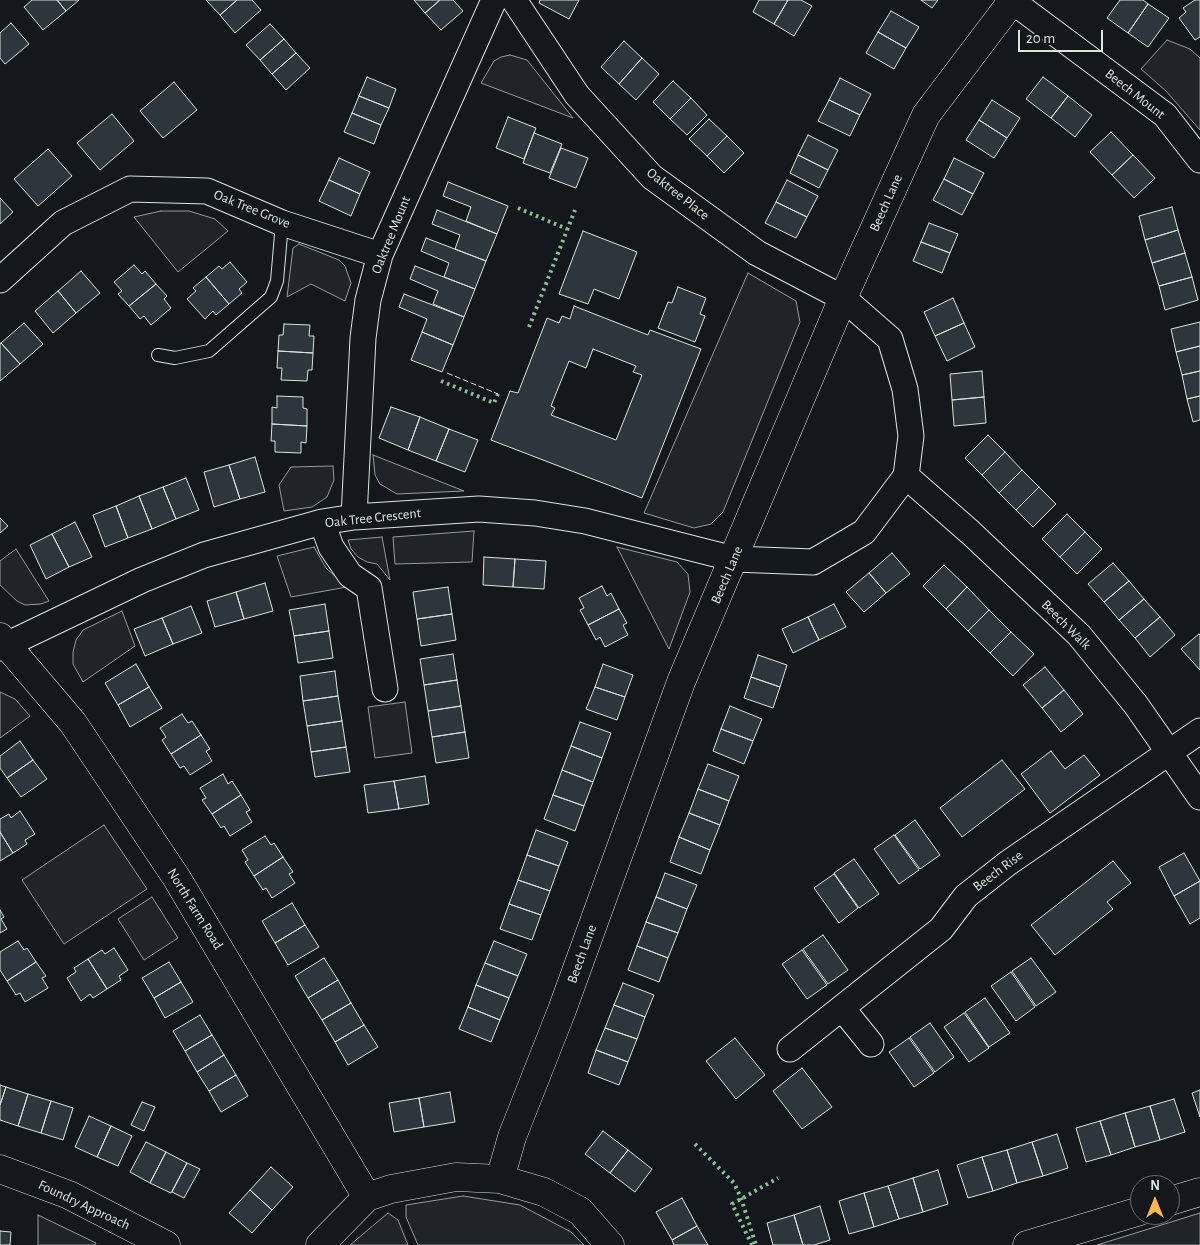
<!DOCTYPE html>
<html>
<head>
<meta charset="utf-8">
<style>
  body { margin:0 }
  #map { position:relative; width:1200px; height:1245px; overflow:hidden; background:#14181c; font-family:"Alegreya Sans",sans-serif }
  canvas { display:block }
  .north { position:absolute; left:1130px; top:1175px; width:50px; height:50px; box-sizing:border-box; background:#14181c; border:1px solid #626a69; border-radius:50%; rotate:0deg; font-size:14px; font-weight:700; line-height:20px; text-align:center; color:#d8e6dc }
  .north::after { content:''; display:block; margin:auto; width:18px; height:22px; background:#ffb74d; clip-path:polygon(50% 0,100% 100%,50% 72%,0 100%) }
  .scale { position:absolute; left:1018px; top:30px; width:85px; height:22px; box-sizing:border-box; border:2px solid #d8e6dc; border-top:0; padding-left:6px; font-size:15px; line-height:18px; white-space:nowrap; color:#d8e6dc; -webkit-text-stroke:4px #14181c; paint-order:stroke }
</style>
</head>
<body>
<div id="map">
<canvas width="1200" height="1245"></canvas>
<div class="north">N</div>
<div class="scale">20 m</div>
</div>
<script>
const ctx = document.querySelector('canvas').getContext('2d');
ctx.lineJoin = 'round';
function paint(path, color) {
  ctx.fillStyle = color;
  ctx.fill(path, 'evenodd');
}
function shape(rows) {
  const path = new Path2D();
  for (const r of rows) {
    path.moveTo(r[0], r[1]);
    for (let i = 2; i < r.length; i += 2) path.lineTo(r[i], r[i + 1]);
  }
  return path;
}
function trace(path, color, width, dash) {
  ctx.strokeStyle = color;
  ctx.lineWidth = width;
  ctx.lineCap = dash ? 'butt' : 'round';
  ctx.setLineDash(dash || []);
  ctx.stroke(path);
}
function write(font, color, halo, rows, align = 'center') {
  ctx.font = font + ' "Alegreya Sans",sans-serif';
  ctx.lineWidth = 4;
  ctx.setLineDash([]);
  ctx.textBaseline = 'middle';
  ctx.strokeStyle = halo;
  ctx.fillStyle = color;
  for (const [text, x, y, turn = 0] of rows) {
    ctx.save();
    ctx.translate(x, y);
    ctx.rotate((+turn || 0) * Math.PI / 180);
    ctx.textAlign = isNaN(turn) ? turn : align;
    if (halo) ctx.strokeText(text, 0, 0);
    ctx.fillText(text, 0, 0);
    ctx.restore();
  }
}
const green = shape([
  [1167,40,1190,49,1200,58,1200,130,1166,91,1141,69,1167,40],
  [510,55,527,60,573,118,481,83,494,61,501,57,510,55],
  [161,211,189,211,215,219,228,231,178,272,134,217,161,211],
  [299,244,339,260,345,266,351,283,345,301,311,284,287,297,293,248,299,244],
  [748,273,796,301,800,322,723,512,711,524,694,528,644,513,748,273],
  [373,455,464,491,397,494,380,484,375,475,373,455],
  [333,466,334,480,327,497,312,507,284,511,279,485,291,467,333,466],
  [474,531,472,562,395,564,393,537,474,531],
  [382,537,390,580,377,564,367,562,358,557,351,549,348,540,382,537],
  [314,547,326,568,347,587,291,597,277,556,314,547],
  [617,547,677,562,688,574,690,592,669,649,617,547],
  [16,549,49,601,41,604,25,605,17,601,0,585,0,561,16,549],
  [122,611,135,646,83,682,73,664,73,652,76,640,83,630,122,611],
  [0,692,15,699,30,716,0,738,0,692],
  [405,702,412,753,375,758,368,707,405,702],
  [104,825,147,889,64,944,22,880,104,825],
  [152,897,178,938,144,960,118,919,152,897],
  [463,1196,520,1205,571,1232,584,1245,418,1245,406,1217,406,1205,463,1196],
  [388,1213,398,1220,408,1245,350,1245,388,1213],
  [1200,1213,1200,1245,1097,1245,1200,1213],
  [38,1215,96,1243,95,1245,38,1245,38,1215]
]);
paint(green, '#202428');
trace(green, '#939e99', 1);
const building = shape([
  [32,0,57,0,66,11,43,30,24,7,32,0],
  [57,0,79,0,66,11,57,0],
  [206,0,237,0,220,15,206,0],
  [237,0,252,0,261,10,235,33,220,15,237,0],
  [414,0,440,0,425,13,414,0],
  [440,0,453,0,463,11,441,30,425,13,440,0],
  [540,0,579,0,569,19,539,3,540,0],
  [759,0,788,0,774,24,753,12,759,0],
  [788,0,801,0,812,6,794,36,774,24,788,0],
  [921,0,938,0,932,8,921,0],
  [1120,0,1143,0,1148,4,1128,33,1107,18,1120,0],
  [1195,0,1200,0,1200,37,1195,40,1179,18,1186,12,1183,8,1195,0],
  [1148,4,1169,18,1148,47,1128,33,1148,4],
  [891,11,919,27,906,48,878,32,891,11],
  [11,23,29,44,5,64,0,58,0,33,11,23],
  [270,24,284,39,260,60,246,45,270,24],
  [878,32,906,48,894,69,866,53,878,32],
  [284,39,296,53,272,74,260,60,284,39],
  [624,41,642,58,619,84,601,67,624,41],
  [296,53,310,68,286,90,272,74,296,53],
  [642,58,659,74,636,100,619,84,642,58],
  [367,77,396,89,389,108,359,96,367,77],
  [1043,77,1068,96,1051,118,1026,99,1043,77],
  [840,78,871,94,860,115,829,100,840,78],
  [673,81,691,98,670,119,653,102,673,81],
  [174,82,197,110,163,138,140,111,174,82],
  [359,96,389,108,381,125,352,113,359,96],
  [1068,96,1092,115,1075,137,1051,118,1068,96],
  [691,98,707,115,687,135,670,119,691,98],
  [829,100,860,115,850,136,818,121,829,100],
  [992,100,1020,118,1007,138,979,120,992,100],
  [352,113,381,125,374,144,344,132,352,113],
  [112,114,134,141,100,170,77,143,112,114],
  [508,117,536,128,524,159,496,148,508,117],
  [709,119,727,136,707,156,689,139,709,119],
  [979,120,1007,138,994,158,966,140,979,120],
  [1111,132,1133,155,1112,175,1090,152,1111,132],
  [534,133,562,144,550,173,523,163,534,133],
  [808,135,838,150,828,170,798,155,808,135],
  [727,136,744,153,724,173,707,156,727,136],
  [561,148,588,158,576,188,549,178,561,148],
  [48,149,72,176,38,206,14,179,48,149],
  [798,155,828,170,819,188,790,173,798,155],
  [1133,155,1155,178,1134,198,1112,175,1133,155],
  [339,158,370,172,360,194,329,180,339,158],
  [954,158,984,173,973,194,944,179,954,158],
  [944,179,973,194,962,215,933,200,944,179],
  [329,180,360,194,351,216,319,201,329,180],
  [787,180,818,196,807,217,776,202,787,180],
  [448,182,508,206,497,234,466,221,471,207,443,196,448,182],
  [0,198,13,212,0,224,0,198],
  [776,202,807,217,796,238,765,223,776,202],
  [1172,207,1178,230,1145,240,1139,216,1172,207],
  [437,210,497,234,486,261,455,249,460,235,432,224,437,210],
  [929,223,958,234,950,253,921,242,929,223],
  [1178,230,1185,253,1152,263,1145,240,1178,230],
  [583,231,637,252,619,299,594,289,588,304,559,294,583,231],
  [426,238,486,261,475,289,444,277,449,263,421,251,426,238],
  [921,242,950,253,942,273,913,261,921,242],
  [1185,253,1192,277,1159,286,1152,263,1185,253],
  [230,262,247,282,239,289,242,293,229,304,206,277,219,266,222,269,230,262],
  [134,265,142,274,145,271,156,284,129,306,118,294,122,291,114,282,134,265],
  [415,266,475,289,464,317,433,304,438,291,410,279,415,266],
  [81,271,100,293,76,313,58,291,81,271],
  [206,277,229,304,216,315,213,311,205,319,187,299,196,291,193,288,206,277],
  [1192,277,1198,300,1165,310,1159,286,1192,277],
  [156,284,167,296,164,299,171,308,151,325,144,316,140,319,129,306,156,284],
  [678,287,706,298,700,314,705,316,695,342,658,328,668,302,672,303,678,287],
  [58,291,76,313,53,333,35,311,58,291],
  [404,294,464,317,453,345,422,332,427,319,399,307,404,294],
  [953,298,964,323,935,336,924,312,953,298],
  [574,306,648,335,650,330,701,349,642,498,491,440,510,391,518,393,547,318,559,323,562,316,570,319,574,306],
  [593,349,636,366,633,372,642,375,616,440,551,415,555,408,551,406,569,361,586,368,593,349],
  [1200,322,1200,346,1176,352,1171,329,1200,322],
  [24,323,43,344,20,364,1,343,24,323],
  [964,323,975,347,947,361,935,336,964,323],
  [284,324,310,325,309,336,314,336,313,353,278,351,279,335,283,335,284,324],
  [422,332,453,345,442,372,411,360,422,332],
  [1,343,20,364,0,381,0,344,1,343],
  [1200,346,1200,371,1182,375,1176,352,1200,346],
  [278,351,313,353,312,370,308,370,307,381,281,380,282,368,277,368,278,351],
  [982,371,984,397,952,400,950,374,982,371],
  [1200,371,1200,396,1187,399,1182,375,1200,371],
  [277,396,303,397,303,408,307,409,307,426,272,424,272,407,277,408,277,396],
  [1200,396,1200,420,1193,422,1187,399,1200,396],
  [984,397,986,423,954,426,952,400,984,397],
  [391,407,420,417,408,450,379,438,391,407],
  [420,417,449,429,436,461,408,450,420,417],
  [272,424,307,426,306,443,301,442,301,453,275,452,275,441,271,441,272,424],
  [449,429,478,440,465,472,436,461,449,429],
  [988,435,1005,452,982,475,965,458,988,435],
  [1005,452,1022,470,999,493,982,475,1005,452],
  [255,457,265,492,240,499,229,465,255,457],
  [229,465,240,499,214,507,204,472,229,465],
  [1022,470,1039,487,1016,510,999,493,1022,470],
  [186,478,199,510,176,519,163,487,186,478],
  [163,487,176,519,152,529,139,496,163,487],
  [1039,487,1056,504,1033,527,1016,510,1039,487],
  [139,496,152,529,128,538,116,506,139,496],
  [116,506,128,538,105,547,93,515,116,506],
  [1067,514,1085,532,1060,557,1042,539,1067,514],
  [0,518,8,526,0,533,0,518],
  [75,522,92,557,69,567,52,534,75,522],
  [1085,532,1102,549,1077,574,1060,557,1085,532],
  [52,534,69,567,46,579,30,545,52,534],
  [892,553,910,574,886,593,869,573,892,553],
  [484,557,515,559,513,587,483,585,484,557],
  [515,559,546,561,544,589,513,587,515,559],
  [1113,563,1129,581,1104,602,1088,584,1113,563],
  [944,565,967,587,946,609,923,586,944,565],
  [869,573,886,593,864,612,846,592,869,573],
  [1129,581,1144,599,1119,620,1104,602,1129,581],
  [265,583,273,611,244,619,236,592,265,583],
  [602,586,607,596,611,593,619,609,588,625,580,610,584,608,579,598,602,586],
  [448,587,452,614,417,619,413,592,448,587],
  [967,587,989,610,968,631,946,609,967,587],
  [236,592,244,619,215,627,207,601,236,592],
  [1144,599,1160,617,1135,638,1119,620,1144,599],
  [325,604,329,631,294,636,289,610,325,604],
  [834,604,846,627,819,640,808,617,834,604],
  [191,606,202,633,173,644,162,618,191,606],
  [619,609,627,623,623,625,628,635,605,647,600,637,596,640,588,625,619,609],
  [989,610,1011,632,990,653,968,631,989,610],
  [452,614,456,640,421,646,417,619,452,614],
  [808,617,819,640,793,653,782,629,808,617],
  [1160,617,1175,635,1150,657,1135,638,1160,617],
  [162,618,173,644,145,656,134,629,162,618],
  [329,631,333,658,298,663,294,636,329,631],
  [1011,632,1034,654,1013,676,990,653,1011,632],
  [1199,634,1200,635,1200,670,1181,649,1199,634],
  [453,654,457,680,424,685,420,659,453,654],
  [758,655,787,665,780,687,751,677,758,655],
  [136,664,149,687,118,705,105,683,136,664],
  [603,664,633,675,625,697,595,687,603,664],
  [1045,667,1064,690,1042,708,1023,685,1045,667],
  [335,671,338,696,303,701,300,676,335,671],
  [751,677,780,687,773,708,744,698,751,677],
  [457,680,461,706,428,711,424,685,457,680],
  [149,687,162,708,130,727,118,705,149,687],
  [595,687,625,697,617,720,586,709,595,687],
  [1064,690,1083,714,1061,732,1042,708,1064,690],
  [338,696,342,721,307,726,303,701,338,696],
  [461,706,465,732,432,737,428,711,461,706],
  [730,706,762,719,753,741,721,729,730,706],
  [182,714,188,723,192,721,201,735,171,754,162,740,166,737,160,728,182,714],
  [342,721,346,747,311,752,307,726,342,721],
  [580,722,611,733,602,758,571,746,580,722],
  [721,729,753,741,744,764,713,751,721,729],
  [465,732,469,758,436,763,432,737,465,732],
  [201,735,210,749,206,751,212,761,190,775,184,766,180,768,171,754,201,735],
  [20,741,33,760,7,778,0,768,0,756,20,741],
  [571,746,602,758,593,782,562,770,571,746],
  [346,747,350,772,315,777,311,752,346,747],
  [1051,751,1065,769,1084,755,1100,775,1050,813,1021,774,1051,751],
  [33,760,47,779,21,797,7,778,33,760],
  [1002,760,1025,789,962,837,940,808,1002,760],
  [708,764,739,776,729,801,698,789,708,764],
  [562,770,593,782,584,806,553,795,562,770],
  [223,774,228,784,232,781,241,795,212,814,202,800,206,798,200,788,223,774],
  [425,776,429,804,399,809,394,781,425,776],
  [394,781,399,809,368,813,364,785,394,781],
  [698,789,729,801,720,825,689,813,698,789],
  [241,795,250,810,246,812,252,822,230,836,224,826,221,828,212,814,241,795],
  [553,795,584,806,575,831,544,819,553,795],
  [20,811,35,834,25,840,27,844,13,853,0,832,0,819,9,814,11,818,20,811],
  [689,813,720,825,710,850,679,837,689,813],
  [915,820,940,855,920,869,895,835,915,820],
  [536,830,568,842,559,866,527,855,536,830],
  [0,832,13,853,0,861,0,832],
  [894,835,919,870,899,884,874,849,894,835],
  [265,836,271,845,274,843,283,857,254,876,245,862,248,860,242,850,265,836],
  [679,837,710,850,701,874,670,862,679,837],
  [1184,853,1200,881,1174,896,1159,867,1184,853],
  [527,855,559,866,550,891,518,880,527,855],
  [283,857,293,872,289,874,295,883,272,898,266,888,263,890,254,876,283,857],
  [854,859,879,894,859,908,834,873,854,859],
  [1113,861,1131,883,1107,902,1113,909,1055,955,1031,925,1113,861],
  [665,873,697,885,687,909,656,897,665,873],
  [834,874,858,908,839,923,814,888,834,874],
  [518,880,550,891,541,915,509,904,518,880],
  [1200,881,1200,918,1190,924,1174,896,1200,881],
  [656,897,687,909,678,933,646,922,656,897],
  [292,903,305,925,275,943,262,921,292,903],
  [509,904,541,915,532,940,500,929,509,904],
  [0,910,4,917,1,919,7,929,0,933,0,910],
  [646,922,678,933,668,958,637,946,646,922],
  [305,925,319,947,288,965,275,943,305,925],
  [823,935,848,970,828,984,803,949,823,935],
  [18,941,24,950,27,948,36,962,7,981,0,970,0,952,18,941],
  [494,941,527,954,518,976,485,963,494,941],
  [637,946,668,958,659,982,628,970,637,946],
  [114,948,128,970,119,976,121,980,107,989,88,959,102,950,105,954,114,948],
  [802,950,827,985,807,999,782,964,802,950],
  [324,958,338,980,308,998,295,976,324,958],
  [1031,958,1056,992,1036,1006,1012,971,1031,958],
  [88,959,107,989,93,998,90,994,81,1001,67,978,76,972,74,968,88,959],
  [36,962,46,976,42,978,48,988,25,1002,20,993,16,995,7,981,36,962],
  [169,962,181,982,154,998,142,978,169,962],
  [485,963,518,976,509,998,476,985,485,963],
  [1011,972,1035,1007,1016,1021,991,986,1011,972],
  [338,980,351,1003,322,1020,308,998,338,980],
  [181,982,193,1002,165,1018,154,998,181,982],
  [623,983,654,995,645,1017,614,1005,623,983],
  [476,985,509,998,500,1020,468,1007,476,985],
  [985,998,1010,1033,989,1047,965,1012,985,998],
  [351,1003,364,1025,335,1042,322,1020,351,1003],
  [614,1005,645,1017,637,1039,605,1028,614,1005],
  [468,1007,500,1020,491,1042,459,1029,468,1007],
  [964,1013,989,1048,969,1062,944,1027,964,1013],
  [200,1015,212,1035,185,1051,173,1031,200,1015],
  [930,1023,954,1057,935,1072,910,1037,930,1023],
  [364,1025,378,1047,348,1065,335,1042,364,1025],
  [605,1028,637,1039,628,1062,596,1050,605,1028],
  [212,1035,224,1055,197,1072,185,1051,212,1035],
  [735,1038,765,1075,736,1099,706,1061,735,1038],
  [909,1038,934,1073,914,1087,889,1052,909,1038],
  [596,1050,628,1062,619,1085,588,1073,596,1050],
  [224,1055,236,1075,209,1091,197,1072,224,1055],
  [802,1068,832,1107,802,1129,773,1091,802,1068],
  [236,1075,248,1096,221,1112,209,1091,236,1075],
  [0,1085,6,1087,0,1105,0,1085],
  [6,1087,28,1094,18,1126,0,1120,0,1105,6,1087],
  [1200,1090,1200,1117,1192,1093,1200,1090],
  [450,1092,455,1122,424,1127,419,1098,450,1092],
  [28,1094,51,1101,41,1133,18,1126,28,1094],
  [419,1098,424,1127,394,1132,389,1103,419,1098],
  [1174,1099,1185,1132,1160,1140,1150,1106,1174,1099],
  [51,1101,73,1108,63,1140,41,1133,51,1101],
  [142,1102,155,1107,144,1131,131,1125,142,1102],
  [1150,1106,1160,1140,1135,1147,1125,1113,1150,1106],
  [1125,1113,1135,1147,1111,1155,1100,1121,1125,1113],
  [89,1116,111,1126,97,1157,75,1147,89,1116],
  [1100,1121,1111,1155,1086,1162,1076,1128,1100,1121],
  [111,1126,132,1136,118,1166,97,1157,111,1126],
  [603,1131,628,1150,610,1173,585,1154,603,1131],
  [1057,1134,1068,1168,1043,1176,1032,1142,1057,1134],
  [146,1142,166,1152,150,1183,130,1172,146,1142],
  [1032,1142,1043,1176,1017,1183,1007,1150,1032,1142],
  [628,1150,652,1169,635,1192,610,1173,628,1150],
  [1007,1150,1017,1183,993,1191,982,1157,1007,1150],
  [166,1152,187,1163,171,1193,150,1183,166,1152],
  [982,1157,993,1191,968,1198,957,1165,982,1157],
  [187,1163,200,1169,184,1198,172,1192,187,1163],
  [271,1167,293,1187,272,1210,250,1190,271,1167],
  [938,1170,948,1204,923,1212,913,1178,938,1170],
  [913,1178,923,1212,899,1219,888,1186,913,1178],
  [888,1186,899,1219,874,1227,864,1193,888,1186],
  [250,1190,272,1210,252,1233,229,1213,250,1190],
  [864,1193,874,1227,849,1234,839,1201,864,1193],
  [682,1198,697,1226,672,1240,656,1212,682,1198],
  [820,1206,830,1240,814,1245,803,1245,794,1215,820,1206],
  [794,1215,803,1245,773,1245,767,1223,794,1215],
  [697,1226,708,1245,674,1245,672,1240,697,1226],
  [0,1231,11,1232,10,1245,0,1245,0,1231]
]);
paint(building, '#2c363c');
trace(building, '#d8e6dc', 1);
const lane = shape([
  [158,355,175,358,209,351,271,297,277,281,282,223]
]);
const street = shape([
  [1012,1,1165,115,1200,160],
  [0,280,63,223,130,189,207,191,282,223,380,255],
  [906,476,971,533,1079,635,1136,705,1200,797],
  [354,517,363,338,368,300,380,255,494,0],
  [322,522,331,547,350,575,369,588,385,689],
  [0,648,142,580,204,555,322,522,354,517,479,509,535,513,585,521,734,559,813,562,864,532,906,476,911,436,905,389,890,339,843,298,757,253,652,177,577,95,514,0],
  [842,1008,871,1044],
  [790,1049,941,929,966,896,1008,863,1200,731]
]);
const secondary = shape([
  [0,637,73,723,176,877,367,1197],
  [0,1169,69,1195,166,1245],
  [500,1179,512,1137,562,1010,681,682,843,298,926,115,1013,0],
  [1170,1201,1200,1192],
  [320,1245,367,1197,391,1189,456,1177,500,1179,544,1192,580,1211,610,1245],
  [1027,1245,1140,1211]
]);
trace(lane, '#d8e6dc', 14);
trace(street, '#d8e6dc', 27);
trace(secondary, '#d8e6dc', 29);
trace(lane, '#14181c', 12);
trace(street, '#14181c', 25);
trace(secondary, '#14181c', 28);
trace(shape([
  [518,208,567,229],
  [529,327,575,210],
  [441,381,494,403,498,394],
  [695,1144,734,1183,741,1198,756,1245],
  [752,1245,732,1204,778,1178]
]), '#8ac095', 4, [2.5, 4]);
trace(shape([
  [447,373,498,394]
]), '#d8e6dc', 1, [6, 2.5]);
write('14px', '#d8e6dc', '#14181c', [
  ["Beech Mount",1135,94,38],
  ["Oaktree Place",678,194,38],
  ["Beech Lane",886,203,-66],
  ["Oak Tree Grove",252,209,22],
  ["Oaktree Mount",391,235,-68],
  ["Oak Tree Crescent",373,518,-6],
  ["Beech Lane",727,575,-67],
  ["Beech Walk",1066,625,45],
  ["Beech Rise",998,871,-37],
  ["North Farm Road",195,909,58],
  ["Beech Lane",582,954,-70],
  ["Foundry Approach",84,1205,25]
]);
</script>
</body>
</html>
